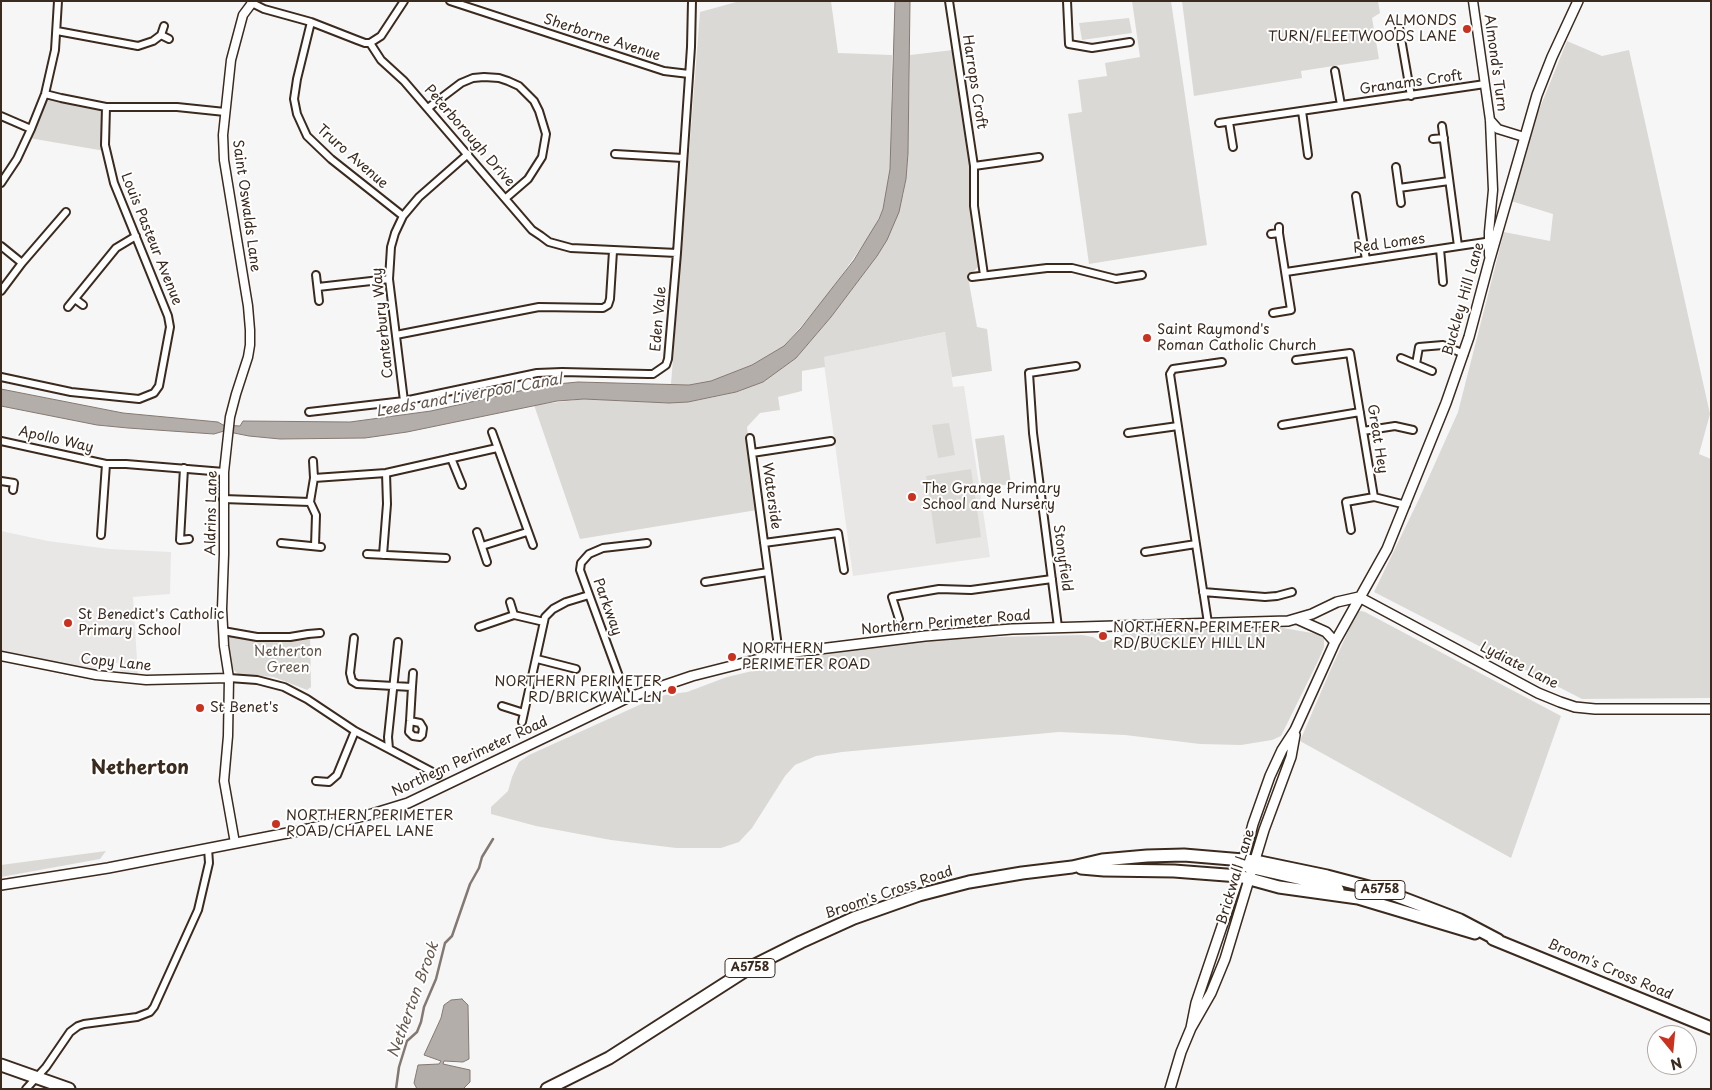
<!DOCTYPE html>
<html>
<head>
<meta charset="utf-8">
<style>
  body { margin:0 }
  #map { position:relative; width:1712px; height:1090px; overflow:hidden; background:#f7f6f6; font-family:"Playpen Sans",sans-serif }
  canvas { display:block }
  .frame { position:absolute; inset:0; border:2px solid #3b2a1e; pointer-events:none }
  .north { position:absolute; left:1647px; top:1025px; width:50px; height:50px; box-sizing:border-box; background:#fff; border:1px solid #b1aaa5; border-radius:50%; rotate:163deg; font-size:14px; font-weight:700; line-height:20px; text-align:center; color:#3b2a1e }
  .north::after { content:''; display:block; margin:auto; width:18px; height:22px; background:#c8321e; clip-path:polygon(50% 0,100% 100%,50% 72%,0 100%) }
</style>
</head>
<body>
<div id="map">
<canvas width="1712" height="1090"></canvas>
<div class="frame"></div>
<div class="north">N</div>
</div>
<script>
const ctx = document.querySelector('canvas').getContext('2d');
ctx.lineJoin = 'round';
function paint(path, color) {
  ctx.fillStyle = color;
  ctx.fill(path, 'evenodd');
}
function shape(rows) {
  const path = new Path2D();
  for (const r of rows) {
    path.moveTo(r[0], r[1]);
    for (let i = 2; i < r.length; i += 2) path.lineTo(r[i], r[i + 1]);
  }
  return path;
}
function trace(path, color, width, dash) {
  ctx.strokeStyle = color;
  ctx.lineWidth = width;
  ctx.lineCap = dash ? 'butt' : 'round';
  ctx.setLineDash(dash || []);
  ctx.stroke(path);
}
function write(font, color, halo, rows, align = 'center') {
  ctx.font = font + ' "Playpen Sans",sans-serif';
  ctx.lineWidth = 4;
  ctx.setLineDash([]);
  ctx.textBaseline = 'middle';
  ctx.strokeStyle = halo;
  ctx.fillStyle = color;
  for (const [text, x, y, turn = 0] of rows) {
    ctx.save();
    ctx.translate(x, y);
    ctx.rotate((+turn || 0) * Math.PI / 180);
    ctx.textAlign = isNaN(turn) ? turn : align;
    if (halo) ctx.strokeText(text, 0, 0);
    ctx.fillText(text, 0, 0);
    ctx.restore();
  }
}
paint(shape([
  [946,332,953,387,964,386,990,557,853,576,823,357],
  [1,531,48,541,109,549,171,552,170,594,133,597,138,675,123,673,120,671,118,663,102,663,100,669,59,664,1,650]
]), '#e9e7e6');
paint(shape([
  [740,1,831,1,838,53,892,55,890,169,883,209,872,232,824,300,784,346,752,365,711,381,689,385,671,384,700,12],
  [1132,1,1171,1,1207,245,1089,264,1068,114,1082,112,1078,80,1107,76,1105,63,1140,57],
  [1182,1,1378,1,1380,13,1372,18,1379,59,1301,71,1302,78,1194,96],
  [1129,18,1132,33,1082,40,1079,23],
  [1567,41,1602,56,1629,50,1710,414,1699,454,1711,459,1711,698,1582,699,1374,592,1419,499,1458,412,1504,232,1550,241,1553,214,1511,201,1537,115],
  [953,50,972,167,971,206,978,267,968,277,977,327,987,329,992,371,952,377,945,332,824,357,825,367,802,371,802,391,778,397,780,410,760,413,747,427,757,510,580,539,534,405,584,399,669,403,688,402,719,396,736,392,763,382,796,358,831,317,877,256,903,196,906,179,908,153,910,55],
  [46,95,103,108,105,151,29,138],
  [949,423,955,455,938,458,932,425],
  [1004,435,1011,484,982,488,975,439],
  [971,469,981,537,936,544,926,476],
  [1361,611,1365,612,1561,716,1511,858,1300,741,1330,671,1357,612],
  [1229,628,1283,628,1318,634,1324,638,1324,647,1319,659,1281,736,1272,740,1241,745,1200,744,1125,735,1059,732,842,752,816,756,795,765,785,776,752,828,739,842,721,848,676,848,611,840,536,826,491,814,491,807,508,791,512,777,519,762,529,755,648,701,665,695,687,692,727,677,812,657,871,647,935,640,999,637,1082,635,1093,637,1101,642,1114,639,1125,633],
  [310,635,311,687,307,690,274,677,238,674,232,668,228,636,259,639],
  [106,851,100,859,1,877,1,865]
]), '#dbd9d6');
const water = shape([
  [895,1,910,1,908,153,906,179,899,212,887,240,877,256,831,317,796,358,763,382,736,392,688,402,669,403,584,399,557,401,407,432,365,438,280,439,249,436,224,431,214,434,128,428,97,425,1,406,1,389,123,413,218,422,223,425,240,426,243,421,350,422,431,411,533,388,557,384,578,382,689,385,711,381,752,365,784,346,801,328,854,260,879,219,883,209,890,169,895,1],
  [462,999,468,1005,469,1059,463,1062,444,1061,443,1064,470,1070,470,1082,463,1089,417,1089,414,1083,418,1065,439,1064,441,1061,424,1055,441,1018,444,1005,451,1000,462,999]
]);
paint(water, '#b4aeaa');
trace(water, '#847972', 1);
trace(shape([
  [396,1089,399,1067,407,1041,417,1032,421,1022,424,1007,436,979,445,943,452,936,470,884,479,868,482,857,493,839]
]), '#847972', 2.5);
const minor = shape([
  [450,1,664,71,689,74],
  [949,1,974,166,974,206,984,275],
  [1067,1,1069,44,1092,48,1130,42],
  [252,3,264,9,311,22,357,40,365,43,370,43],
  [311,22,297,79,294,99,297,114,307,136,331,159,403,216],
  [1399,27,1411,96],
  [57,31,138,46,153,41,161,35,164,26],
  [161,35,169,39],
  [370,43,381,60,404,81,532,230,541,236,549,242,571,248,677,253],
  [370,43,381,36,404,1],
  [1335,71,1341,105],
  [45,94,61,98,106,107,177,107,225,112],
  [428,108,461,83,473,78,484,77,499,78,508,81,519,86,534,101,539,111,546,134,542,157,528,179,506,198],
  [1302,111,1308,155],
  [1,116,31,129],
  [1229,122,1233,147],
  [1219,123,1485,84],
  [1442,126,1458,246],
  [1433,139,1444,138],
  [615,154,683,158],
  [974,166,1039,157],
  [1396,167,1401,203],
  [1,183,17,159,31,129,45,94,55,50,58,1],
  [1399,188,1449,181],
  [1356,196,1366,260],
  [1271,234,1279,233,1279,227],
  [1,246,22,263],
  [1440,249,1443,282],
  [1286,272,1492,241],
  [316,275,319,301],
  [972,277,1047,268,1072,268,1116,279,1142,275],
  [318,287,389,279],
  [1,291,22,263,66,212],
  [75,299,83,305],
  [68,307,116,248,136,236],
  [1273,313,1291,310,1279,233],
  [396,335,539,307,603,308,608,305,610,299,613,251],
  [1401,358,1432,371],
  [1296,360,1350,353,1374,497,1406,505],
  [1416,364,1419,347,1443,345,1464,354],
  [1,377,71,392,139,399,154,393,159,386,170,327,168,316,114,183,105,145,106,107],
  [404,401,389,279,391,247,395,233,403,216,419,197,468,154],
  [309,412,404,401,537,373,562,372,648,374,653,374,666,365,668,359,677,253,691,47,692,1],
  [1282,425,1360,412],
  [1363,431,1395,426,1413,430],
  [492,432,533,545],
  [1128,433,1178,426],
  [750,438,779,654],
  [1,441,106,464,126,464,224,472],
  [752,453,831,441],
  [451,458,462,485],
  [313,461,314,478,310,502,316,515,315,546],
  [184,468,180,540,189,539],
  [314,478,386,473,497,448],
  [1,481,14,483,13,490],
  [223,499,310,502],
  [1351,530,1346,502,1374,497],
  [477,532,487,562],
  [101,535,106,464],
  [281,543,321,547],
  [764,543,838,533,844,570],
  [482,546,527,532],
  [1145,552,1196,544],
  [367,554,446,558],
  [383,555,387,504,386,473],
  [705,582,768,572],
  [1203,592,1265,597,1277,596,1292,592],
  [510,602,514,615],
  [899,619,892,597,939,589,971,590,1052,579],
  [1208,623,1170,374,1173,369,1222,362],
  [479,627,514,615,544,622],
  [1058,627,1033,433,1029,373,1076,366],
  [223,631,257,637,290,637,308,634,320,633],
  [354,638,350,673,352,681,357,684,412,687],
  [537,659,576,669],
  [229,678,257,680,284,687,307,699,355,731,438,775],
  [627,698,580,570,581,563,589,554,603,548,647,543],
  [502,706,524,713],
  [410,721,420,723,423,728,422,735,420,737,413,736,409,732,410,721,412,687,413,673],
  [522,722,545,617,553,609,566,602,589,595],
  [389,749,388,737,398,642],
  [316,781,329,782,337,775,355,731],
  [26,1089,46,1067,70,1032,78,1026,84,1024,137,1017,150,1012,154,1007,198,910,209,863,208,848]
]);
const tertiary = shape([
  [1473,1,1490,120,1493,190,1489,232,1489,255],
  [1490,120,1498,129,1524,137],
  [1,656,96,675,146,680,229,678],
  [235,843,224,781,228,736,229,678,224,646,222,609,224,554,224,472,230,417,236,394,248,357,250,345,250,330,248,306,224,160,223,135,231,60,243,15,252,3,251,1]
]);
const secondary = shape([
  [1359,597,1538,693,1560,702,1575,707,1595,709,1711,709],
  [1297,619,1326,632,1335,642],
  [1,885,108,868,308,829,372,814,408,803,627,698,692,676,779,654,925,636,1012,629,1288,621,1312,614,1337,602,1359,597],
  [1191,1028,1196,1003,1239,876,1253,824,1270,776,1282,750,1295,730,1335,642,1387,549,1446,403,1469,337,1489,262,1537,95,1552,57,1578,1],
  [1170,1089,1181,1052,1191,1028,1211,993,1225,959,1264,830,1291,757,1295,735]
]);
const trunk = shape([
  [1243,859,1245,864,1249,867,1319,883,1338,890],
  [1081,868,1104,870,1174,871,1239,876,1279,887,1358,898,1475,933],
  [1493,939,1711,1028],
  [1,1065,69,1089],
  [547,1089,609,1058,751,967,801,942,854,918,919,895,969,882,1022,873,1072,867,1102,860,1147,856,1184,855,1255,861,1327,876,1384,891,1460,920,1498,940]
]);
trace(minor, '#3b2a1e', 10);
trace(tertiary, '#3b2a1e', 11);
trace(secondary, '#3b2a1e', 12);
trace(trunk, '#3b2a1e', 15);
trace(minor, '#fff', 6);
trace(tertiary, '#fff', 8);
trace(secondary, '#fff', 9);
trace(trunk, '#fff', 11);
for (const [x, y, r, color] of [
  [1467,29,5,"#c8321e"],
  [1147,338,5,"#c8321e"],
  [912,497,5,"#c8321e"],
  [68,623,5,"#c8321e"],
  [1103,636,5,"#c8321e"],
  [732,657,5,"#c8321e"],
  [672,690,5,"#c8321e"],
  [200,708,5,"#c8321e"],
  [276,824,5,"#c8321e"]
]) {
  const dot = new Path2D();
  dot.arc(x, y, r, 0, 2 * Math.PI);
  ctx.fillStyle = color;
  ctx.fill(dot);
  trace(dot, '#fff', 2);
}
for (const [x, y, w] of [
  [1380,890,50],
  [750,968,50]
]) {
  const box = new Path2D();
  box.roundRect(x - w / 2, y - 9.5, w, 19, 4);
  ctx.fillStyle = '#fff';
  ctx.fill(box);
  trace(box, '#3b2a1e', 1);
}
write('bold 12px', '#3b2a1e', null, [
  ["A5758",1380,890],
  ["A5758",750,968]
]);
write('14px', '#3b2a1e', '#fff', [
  ["ALMONDS",1457,21,"right"],
  ["TURN/FLEETWOODS LANE",1457,37,"right"],
  ["Saint Raymond's",1157,330],
  ["Roman Catholic Church",1157,346],
  ["The Grange Primary",922,489],
  ["School and Nursery",922,505],
  ["St Benedict's Catholic",78,615],
  ["Primary School",78,631],
  ["NORTHERN PERIMETER",1113,628],
  ["RD/BUCKLEY HILL LN",1113,644],
  ["NORTHERN",742,649],
  ["PERIMETER ROAD",742,665],
  ["NORTHERN PERIMETER",662,682,"right"],
  ["RD/BRICKWALL LN",662,698,"right"],
  ["St Benet's",210,708],
  ["NORTHERN PERIMETER",286,816],
  ["ROAD/CHAPEL LANE",286,832]
], 'left');
write('14px', '#3b2a1e', '#fff', [
  ["Sherborne Avenue",602,38,18],
  ["Almond's Turn",1495,63,82],
  ["Harrops Croft",974,82,81],
  ["Granams Croft",1411,83,-8],
  ["Peterborough Drive",469,136,49],
  ["Truro Avenue",352,157,41],
  ["Saint Oswalds Lane",246,206,82],
  ["Louis Pasteur Avenue",151,239,68],
  ["Red Lomes",1389,244,-8],
  ["Buckley Hill Lane",1464,299,-74],
  ["Eden Vale",659,319,-85],
  ["Canterbury Way",383,323,-96],
  ["Great Hey",1377,439,81],
  ["Apollo Way",56,440,13],
  ["Waterside",771,496,82],
  ["Aldrins Lane",212,513,-89],
  ["Stonyfield",1062,558,82],
  ["Parkway",607,607,70],
  ["Northern Perimeter Road",946,623,-5],
  ["Copy Lane",116,663,6],
  ["Lydiate Lane",1519,666,27],
  ["Northern Perimeter Road",470,757,-25],
  ["Brickwall Lane",1236,877,-73],
  ["Broom's Cross Road",889,893,-19],
  ["Broom's Cross Road",1610,970,23]
]);
write('14px', '#63564c', '#fff', [
  ["Netherton",288,652],
  ["Green",288,668]
]);
write('italic 15px', '#65584f', '#fff', [
  ["Leeds and Liverpool Canal",469,396,-10],
  ["Netherton Brook",414,1000,-70]
]);
write('bold 19px', '#3b2a1e', '#fff', [
  ["Netherton",140,769]
]);
</script>
</body>
</html>
